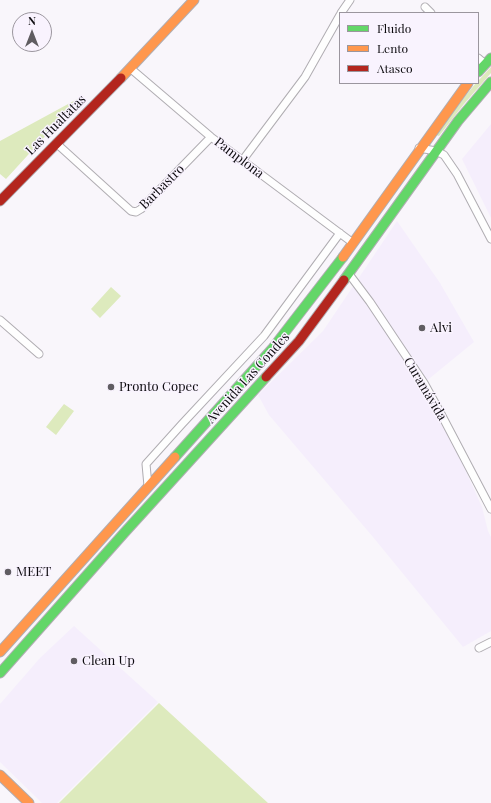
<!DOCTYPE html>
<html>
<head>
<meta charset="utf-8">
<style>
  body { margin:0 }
  #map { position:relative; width:491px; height:803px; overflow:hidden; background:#f9f6fb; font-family:"Playfair Display",serif }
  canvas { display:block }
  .legend { position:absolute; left:339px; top:12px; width:140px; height:72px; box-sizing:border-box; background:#f9f3fe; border:1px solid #9b969e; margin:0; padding:5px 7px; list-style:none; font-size:12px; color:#0d0b0f }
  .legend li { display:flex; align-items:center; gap:8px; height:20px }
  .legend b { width:20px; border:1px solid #9b969e }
  .north { position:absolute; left:12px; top:12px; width:40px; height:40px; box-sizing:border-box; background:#f9f3fe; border:1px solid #9b969e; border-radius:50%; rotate:0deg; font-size:11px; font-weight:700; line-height:16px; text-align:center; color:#0d0b0f }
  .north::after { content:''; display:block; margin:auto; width:14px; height:18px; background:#605d62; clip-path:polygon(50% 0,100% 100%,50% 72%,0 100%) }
</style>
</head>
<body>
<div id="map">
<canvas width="491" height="803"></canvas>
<ul class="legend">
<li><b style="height:5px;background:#63d668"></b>Fluido</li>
<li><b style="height:5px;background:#ff974d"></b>Lento</li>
<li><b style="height:5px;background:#b3261e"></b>Atasco</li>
</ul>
<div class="north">N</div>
</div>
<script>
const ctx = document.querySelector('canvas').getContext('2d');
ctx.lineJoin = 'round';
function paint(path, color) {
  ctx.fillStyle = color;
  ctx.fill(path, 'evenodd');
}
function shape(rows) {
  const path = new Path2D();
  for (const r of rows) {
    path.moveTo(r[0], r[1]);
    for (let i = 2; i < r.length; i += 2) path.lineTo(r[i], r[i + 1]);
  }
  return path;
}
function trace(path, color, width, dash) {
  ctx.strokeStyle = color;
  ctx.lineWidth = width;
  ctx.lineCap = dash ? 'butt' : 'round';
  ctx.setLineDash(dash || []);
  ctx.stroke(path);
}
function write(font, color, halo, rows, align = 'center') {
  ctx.font = font + ' "Playfair Display",serif';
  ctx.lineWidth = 3;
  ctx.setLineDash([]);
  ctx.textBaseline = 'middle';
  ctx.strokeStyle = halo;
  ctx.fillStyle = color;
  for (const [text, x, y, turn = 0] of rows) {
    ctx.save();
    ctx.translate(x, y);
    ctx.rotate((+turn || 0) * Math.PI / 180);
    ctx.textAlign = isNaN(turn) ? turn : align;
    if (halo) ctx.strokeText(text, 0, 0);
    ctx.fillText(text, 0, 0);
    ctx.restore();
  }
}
paint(shape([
  [491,124,491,218,462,159],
  [397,221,440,283,474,342,419,387,455,447,482,507,488,531,491,537,491,631,463,647,373,537,269,415,258,395,323,331],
  [74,626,158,702,57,803,42,803,0,762,0,704,40,658]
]), '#f5eefc');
paint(shape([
  [491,67,491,73,464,104,439,136,436,135,466,95,476,83,478,83,478,81],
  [81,97,6,179,0,174,0,141],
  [111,287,121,296,100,318,91,309],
  [64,404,74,411,56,435,46,427],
  [159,703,268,803,59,803]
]), '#ddeabd');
const street = shape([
  [425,7,431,13],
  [341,13,350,0],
  [478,58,485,64],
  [130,68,211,137,353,243],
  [56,143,131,211,136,212,141,209,211,137],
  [419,148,436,151,444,155,457,174,491,239],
  [242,161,305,77,340,15],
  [349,274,370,302,424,383,440,412,491,509],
  [0,320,39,354],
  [148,486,146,464,182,424,264,336,340,233],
  [479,648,491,642]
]);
const fast = shape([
  [478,72,491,58],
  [344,280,458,121,491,82],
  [175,457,272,349,343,257],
  [0,673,125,532,266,377]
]);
const slow = shape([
  [121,78,194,0],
  [343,257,468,83],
  [0,652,175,457],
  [0,775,29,803]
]);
const jam = shape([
  [0,201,121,78],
  [266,377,299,341,344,280]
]);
trace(street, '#b0adb2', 9);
trace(fast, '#b0adb2', 11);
trace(slow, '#b0adb2', 11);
trace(jam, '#b0adb2', 11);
trace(street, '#fefefe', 7);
trace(fast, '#63d668', 9);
trace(slow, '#ff974d', 9);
trace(jam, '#b3261e', 9);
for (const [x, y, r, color] of [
  [422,328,4,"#605d62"],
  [111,387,4,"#605d62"],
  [8,572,4,"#605d62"],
  [74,661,4,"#605d62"]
]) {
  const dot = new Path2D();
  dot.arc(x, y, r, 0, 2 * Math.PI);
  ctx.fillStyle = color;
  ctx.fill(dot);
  trace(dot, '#f9f3fe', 1.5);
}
write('13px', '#0d0b0f', '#f9f3fe', [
  ["Las Hualtatas",56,125,-45],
  ["Pamplona",239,158,37],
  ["Barbastro",162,187,-45],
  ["Avenida Las Condes",248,378,-48],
  ["Curamávida",425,389,59]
]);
write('13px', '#0d0b0f', '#f9f3fe', [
  ["Alvi",430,328],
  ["Pronto Copec",119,387],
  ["MEET",16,572],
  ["Clean Up",82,661]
], 'left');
</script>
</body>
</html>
